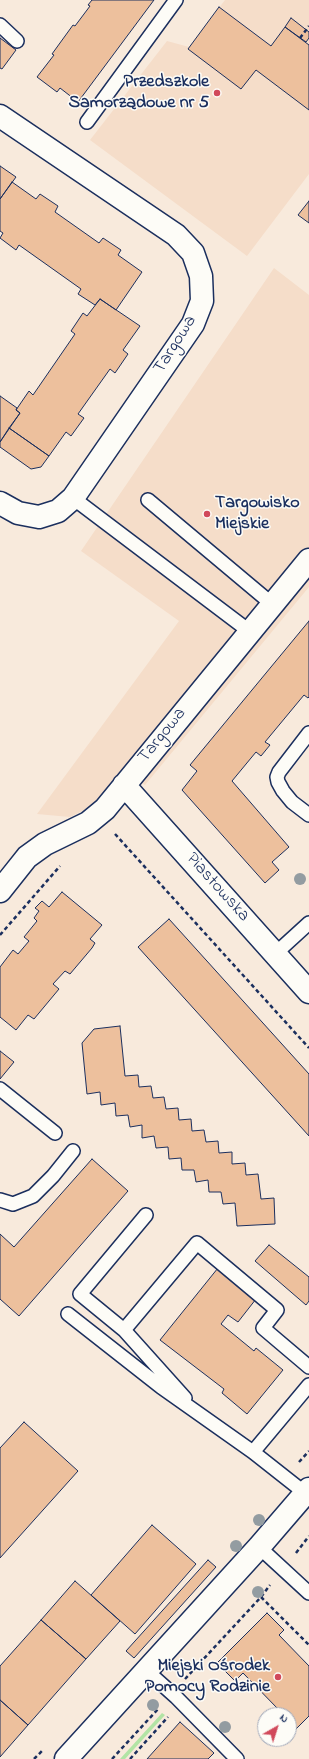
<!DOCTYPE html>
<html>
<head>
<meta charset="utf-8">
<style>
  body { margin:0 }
  #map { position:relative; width:309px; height:1759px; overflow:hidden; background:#f8eadc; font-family:"Indie Flower",sans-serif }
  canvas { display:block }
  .north { position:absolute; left:257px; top:1707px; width:40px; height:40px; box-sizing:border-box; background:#fdfcf7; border:1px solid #a3aaba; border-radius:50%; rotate:39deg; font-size:11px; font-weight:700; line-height:16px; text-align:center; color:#1b2f5e }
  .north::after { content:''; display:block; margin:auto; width:14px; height:18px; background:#d1495b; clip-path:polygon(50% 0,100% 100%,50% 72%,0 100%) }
</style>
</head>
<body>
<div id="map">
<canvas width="309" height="1759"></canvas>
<div class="north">N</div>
</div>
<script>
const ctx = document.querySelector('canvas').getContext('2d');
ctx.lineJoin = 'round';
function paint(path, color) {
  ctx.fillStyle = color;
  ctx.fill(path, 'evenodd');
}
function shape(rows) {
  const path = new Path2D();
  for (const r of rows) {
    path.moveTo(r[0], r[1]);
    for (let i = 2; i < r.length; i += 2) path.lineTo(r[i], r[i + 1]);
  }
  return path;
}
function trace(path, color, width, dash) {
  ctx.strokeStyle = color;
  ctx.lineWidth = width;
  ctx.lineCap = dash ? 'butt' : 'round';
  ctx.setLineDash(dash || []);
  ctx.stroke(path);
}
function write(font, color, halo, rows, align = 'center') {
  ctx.font = font + ' "Indie Flower",sans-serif';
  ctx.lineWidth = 3;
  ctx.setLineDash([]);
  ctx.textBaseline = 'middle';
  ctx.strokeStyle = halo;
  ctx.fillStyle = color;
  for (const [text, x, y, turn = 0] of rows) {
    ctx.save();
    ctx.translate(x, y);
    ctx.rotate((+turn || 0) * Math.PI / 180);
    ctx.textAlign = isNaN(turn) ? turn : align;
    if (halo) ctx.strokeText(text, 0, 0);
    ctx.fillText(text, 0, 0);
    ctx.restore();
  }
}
paint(shape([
  [225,0,309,0,309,174,247,256,90,140,167,41,189,47],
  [274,268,309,295,309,587,145,785,123,772,93,806,70,817,37,814,179,621,81,551]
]), '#f5ddc9');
paint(shape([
  [162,1713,165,1715,125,1759,120,1759]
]), '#b2e4a5');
const building = shape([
  [92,0,154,0,78,102,60,88,57,92,37,77,54,55,52,54,73,25,75,26,90,6,88,5,92,0],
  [219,7,271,46,285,27,309,45,309,110,256,70,241,89,188,49,219,7],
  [291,18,309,32,309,38,306,42,285,27,291,18],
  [0,38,16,50,2,69,0,68,0,38],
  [0,166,16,177,0,199,0,166],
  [12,182,36,199,40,194,58,206,55,212,99,243,103,238,121,250,118,255,142,272,116,310,100,299,95,305,78,294,81,289,19,245,16,250,0,238,3,233,0,231,0,199,12,182],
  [309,201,309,223,298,215,309,201],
  [100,299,140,326,123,350,128,354,115,373,110,369,78,414,84,418,71,436,66,432,49,456,9,428,20,413,16,410,29,391,33,395,75,334,71,331,83,313,87,316,100,299],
  [0,396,17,408,16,410,20,413,0,442,0,396],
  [9,428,49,456,41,467,31,469,0,447,0,442,9,428],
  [309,621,309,697,308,698,304,695,265,742,270,745,261,756,256,752,232,781,289,847,272,862,279,870,265,883,182,790,197,771,190,765,309,621],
  [62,892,102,925,90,939,95,943,92,948,70,974,65,971,53,984,59,989,34,1019,28,1015,16,1030,0,1017,0,967,13,950,18,954,29,941,24,937,37,921,34,918,39,911,35,908,42,901,49,907,62,892],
  [169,919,309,1074,309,1136,138,947,169,919],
  [120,1026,125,1076,138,1075,139,1087,151,1086,153,1098,164,1097,166,1109,178,1108,179,1120,191,1119,192,1131,204,1130,206,1142,218,1141,219,1153,232,1152,232,1164,245,1163,246,1175,258,1174,261,1199,274,1198,275,1224,237,1226,235,1203,223,1204,221,1192,209,1192,208,1180,196,1182,194,1170,182,1170,181,1158,169,1159,168,1147,156,1148,154,1136,142,1138,142,1125,130,1127,128,1115,116,1116,115,1103,101,1105,100,1092,87,1094,82,1043,94,1029,120,1026],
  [0,1051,14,1062,0,1079,0,1051],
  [92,1159,128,1191,19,1316,0,1299,0,1234,14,1247,92,1159],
  [269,1245,309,1277,309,1301,306,1305,255,1261,269,1245],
  [218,1268,256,1299,238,1322,228,1315,221,1324,254,1351,256,1348,283,1370,247,1414,222,1393,224,1389,160,1340,218,1268],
  [24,1422,78,1471,0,1558,0,1448,24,1422],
  [152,1525,196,1564,135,1634,91,1595,152,1525],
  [208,1560,216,1567,134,1658,126,1651,208,1560],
  [75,1581,120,1621,86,1659,41,1620,75,1581],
  [267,1613,284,1630,279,1635,309,1666,309,1716,290,1735,289,1715,272,1715,278,1709,243,1673,235,1681,217,1663,267,1613],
  [41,1620,86,1659,28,1725,0,1700,0,1666,41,1620],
  [0,1700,28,1725,0,1757,0,1700],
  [180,1722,214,1753,208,1759,147,1759,180,1722]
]);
paint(building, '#edc09d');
trace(building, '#1b2f5e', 1);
const service = shape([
  [0,25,17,41],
  [87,122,176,0],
  [73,498,249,631],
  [148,500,272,604],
  [309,733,279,772,277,777,278,782,283,791,292,802,309,815],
  [275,954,309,923],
  [0,1089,55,1133],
  [0,1200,13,1204,33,1196,53,1176,73,1151],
  [146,1215,80,1294,124,1330,185,1398],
  [68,1314,161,1387,253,1452,305,1493],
  [124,1330,197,1243,277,1310,263,1328,309,1367],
  [253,1452,309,1385],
  [259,1547,309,1593],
  [147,1671,176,1697,237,1759]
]);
const minor = shape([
  [0,116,176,235,193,253,201,276,202,301,193,324,73,498,58,511,39,517,18,513,0,503],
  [124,785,309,992],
  [0,891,27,857,45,844,88,823,105,809,309,560],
  [66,1759,259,1547,309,1489]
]);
trace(service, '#1b2f5e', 16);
trace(minor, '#1b2f5e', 25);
trace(shape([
  [300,38,309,26],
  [115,834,309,1048],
  [0,935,60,866],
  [299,1462,309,1451],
  [296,1553,309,1536],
  [261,1597,309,1645],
  [185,1679,261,1597,270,1585],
  [34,1759,42,1751],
  [112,1759,159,1708],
  [130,1759,168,1717]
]), '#1b2f5e', 2.5, [4, 3]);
trace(service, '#fdfcf7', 13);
trace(minor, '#fdfcf7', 22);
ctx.fillStyle = '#939ca1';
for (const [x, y] of [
  [300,879],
  [259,1520],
  [236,1546],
  [258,1592],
  [153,1705],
  [225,1727]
]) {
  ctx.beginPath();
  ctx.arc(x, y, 6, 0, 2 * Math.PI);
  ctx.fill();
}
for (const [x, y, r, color] of [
  [217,93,4,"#d1495b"],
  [207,514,4,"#d1495b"],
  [278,1677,4,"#d1495b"]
]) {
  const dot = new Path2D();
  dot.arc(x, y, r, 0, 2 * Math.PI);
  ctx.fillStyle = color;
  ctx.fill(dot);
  trace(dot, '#fdfcf7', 1.5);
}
write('bold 18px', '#1b2f5e', '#fdfcf7', [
  ["Przedszkole",209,83],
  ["Samorządowe nr 5",209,104],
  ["Targowisko",215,504,"left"],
  ["Miejskie",215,525,"left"],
  ["Miejski Ośrodek",270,1667],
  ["Pomocy Rodzinie",270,1688]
], 'right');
write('18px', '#1b2f5e', '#fdfcf7', [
  ["Targowa",176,345,-58],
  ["Targowa",163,736,-51],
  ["Piastowska",217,888,48]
]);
</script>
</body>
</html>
